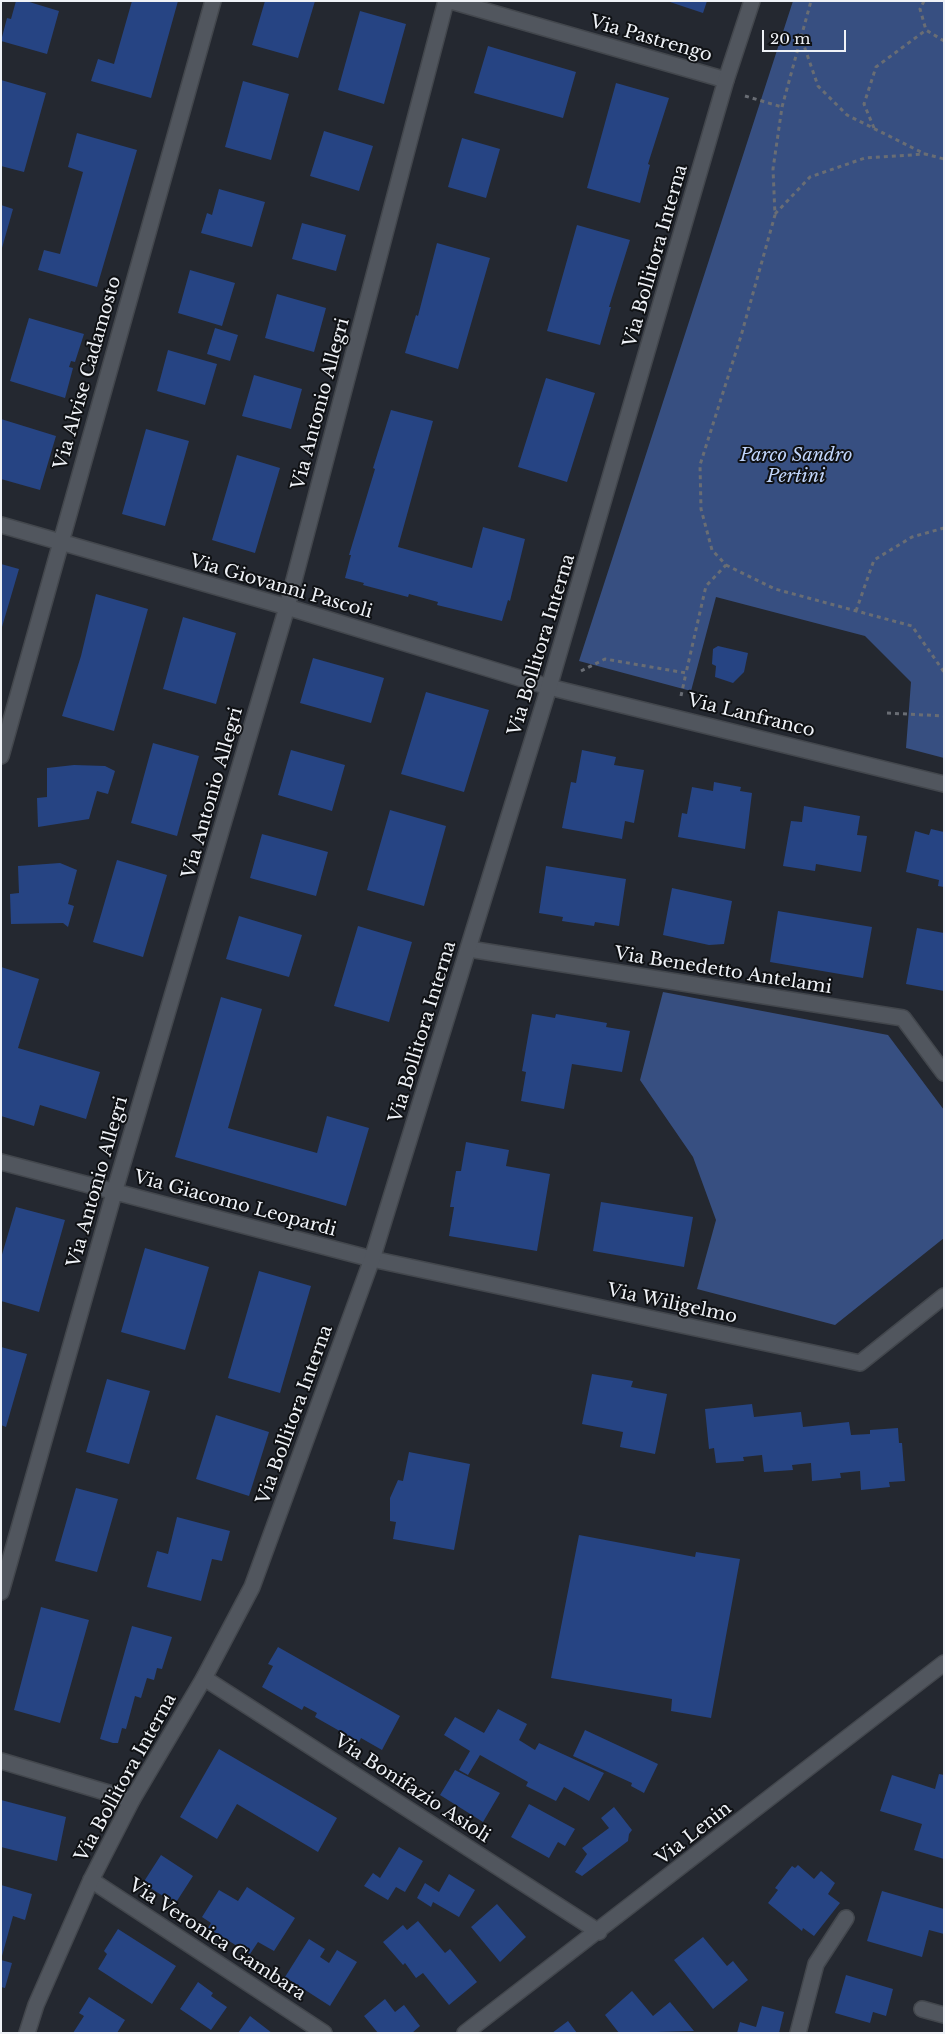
<!DOCTYPE html>
<html>
<head>
<meta charset="utf-8">
<style>
  body { margin:0 }
  #map { position:relative; width:945px; height:2034px; overflow:hidden; background:#242830; font-family:"Libre Baskerville",serif }
  canvas { display:block }
  .frame { position:absolute; inset:0; border:2px solid #eff2f7; pointer-events:none }
  .scale { position:absolute; left:762px; top:30px; width:84px; height:22px; box-sizing:border-box; border:2px solid #eff2f7; border-top:0; padding-left:6px; font-size:15px; line-height:18px; white-space:nowrap; color:#eff2f7; -webkit-text-stroke:4px #0f1114; paint-order:stroke }
</style>
</head>
<body>
<div id="map">
<canvas width="945" height="2034"></canvas>
<div class="frame"></div>
<div class="scale">20 m</div>
</div>
<script>
const ctx = document.querySelector('canvas').getContext('2d');
ctx.lineJoin = 'round';
function paint(path, color) {
  ctx.fillStyle = color;
  ctx.fill(path, 'evenodd');
}
function shape(rows) {
  const path = new Path2D();
  for (const r of rows) {
    path.moveTo(r[0], r[1]);
    for (let i = 2; i < r.length; i += 2) path.lineTo(r[i], r[i + 1]);
  }
  return path;
}
function trace(path, color, width, dash) {
  ctx.strokeStyle = color;
  ctx.lineWidth = width;
  ctx.lineCap = dash ? 'butt' : 'round';
  ctx.setLineDash(dash || []);
  ctx.stroke(path);
}
function write(font, color, halo, rows, align = 'center') {
  ctx.font = font + ' "Libre Baskerville",serif';
  ctx.lineWidth = 4;
  ctx.setLineDash([]);
  ctx.textBaseline = 'middle';
  ctx.strokeStyle = halo;
  ctx.fillStyle = color;
  for (const [text, x, y, turn = 0] of rows) {
    ctx.save();
    ctx.translate(x, y);
    ctx.rotate((+turn || 0) * Math.PI / 180);
    ctx.textAlign = isNaN(turn) ? turn : align;
    if (halo) ctx.strokeText(text, 0, 0);
    ctx.fillText(text, 0, 0);
    ctx.restore();
  }
}
paint(shape([
  [793,1,944,1,944,758,906,748,911,682,865,636,716,597,691,691,579,661],
  [663,992,888,1035,944,1110,944,1238,835,1325,697,1289,716,1220,693,1157,640,1080]
]), '#374f81');
paint(shape([
  [16,1,26,1,59,11,47,54,1,41,7,18,11,19],
  [132,1,178,1,151,98,91,81,98,59,114,64],
  [265,1,315,1,298,58,252,45],
  [667,1,707,1,703,13],
  [360,11,406,24,384,104,338,90],
  [488,46,576,72,563,118,474,93],
  [1,80,46,93,24,172,1,166],
  [243,81,289,94,271,160,225,147],
  [616,83,669,98,648,164,650,165,640,203,587,188],
  [324,131,373,146,359,191,310,176],
  [77,133,137,150,97,287,38,270,44,250,60,254,83,172,68,167],
  [462,138,500,149,486,198,448,187],
  [219,189,265,202,252,247,201,233,207,213,212,215],
  [1,205,13,209,2,248,1,248],
  [302,223,346,235,336,271,292,259],
  [577,225,630,240,609,307,611,307,600,345,547,331],
  [437,243,490,258,458,369,405,353,416,315,418,316],
  [190,270,235,283,222,326,178,313],
  [277,294,326,308,314,352,265,338],
  [29,318,84,334,75,362,71,361,69,367,73,368,65,398,10,381],
  [215,328,238,335,230,361,207,354],
  [168,350,217,364,205,405,157,391],
  [254,375,302,389,291,429,242,416],
  [546,378,595,393,567,482,518,467],
  [391,410,433,421,398,547,472,568,483,527,525,539,510,601,508,600,502,621,437,605,438,602,409,594,408,597,363,585,364,583,345,578,351,555,349,555,375,469,373,468],
  [1,419,56,436,40,490,1,479],
  [146,429,189,441,165,526,122,514],
  [237,455,280,468,255,553,212,540],
  [1,564,19,569,2,627,1,627],
  [96,594,148,609,114,731,62,716,81,656],
  [183,617,236,633,216,704,163,689],
  [718,646,748,653,744,672,733,683,715,677,716,666,712,664,713,649],
  [313,658,384,678,371,723,300,703],
  [426,692,489,710,464,792,401,774],
  [153,743,199,756,177,836,131,823],
  [291,750,345,765,332,811,278,795],
  [582,750,616,757,614,765,644,770,634,823,625,821,622,839,562,828,571,782,576,783],
  [74,765,105,766,115,771,108,794,97,791,89,819,38,827,37,798,47,797,47,768],
  [714,782,741,787,740,791,752,793,745,849,678,837,682,813,687,814,692,787,713,791],
  [804,806,860,816,857,835,867,836,861,872,816,864,815,871,783,866,791,821,802,822],
  [390,810,446,826,424,906,367,890],
  [931,829,944,832,944,887,938,886,939,880,906,872,915,831,929,835],
  [262,834,328,852,316,896,250,878],
  [117,860,167,875,143,957,93,942],
  [60,863,77,870,68,904,74,906,68,927,63,923,11,924,10,894,19,893,18,866],
  [546,866,626,879,619,926,595,922,594,926,562,921,563,917,539,913],
  [672,888,732,901,724,944,709,945,663,935],
  [778,911,872,927,863,978,770,962],
  [239,916,302,935,289,977,226,959],
  [358,926,412,942,389,1022,334,1006],
  [917,928,944,933,944,991,906,984],
  [1,967,39,979,18,1048,100,1072,86,1119,40,1105,34,1126,1,1116],
  [221,997,262,1009,228,1128,317,1153,327,1116,369,1128,346,1206,175,1157],
  [532,1014,555,1018,556,1014,607,1023,606,1027,630,1031,622,1072,572,1064,564,1109,521,1101,526,1072,522,1071],
  [466,1142,509,1150,506,1166,550,1174,537,1251,449,1236,454,1207,450,1207,456,1171,461,1171],
  [601,1202,693,1217,684,1267,593,1251],
  [16,1207,65,1220,39,1312,1,1301,1,1258],
  [145,1248,209,1267,185,1350,121,1332],
  [259,1271,311,1286,280,1393,228,1378],
  [1,1347,27,1354,6,1427,1,1425],
  [592,1374,633,1381,631,1387,667,1394,655,1454,620,1447,623,1432,582,1424],
  [107,1379,150,1391,129,1464,86,1452],
  [752,1404,754,1417,801,1412,803,1427,849,1422,851,1435,870,1434,870,1430,898,1428,899,1443,902,1443,905,1481,889,1482,890,1487,861,1490,860,1471,840,1473,841,1478,812,1481,811,1463,792,1465,793,1470,764,1472,762,1455,743,1457,744,1461,716,1463,714,1448,709,1449,705,1409],
  [216,1415,269,1432,249,1496,196,1479],
  [409,1452,470,1464,454,1550,393,1539,396,1522,390,1521,390,1498,398,1480,403,1481],
  [76,1488,118,1499,97,1572,55,1561],
  [177,1517,230,1531,222,1561,212,1559,201,1601,147,1587,157,1551,168,1554],
  [579,1535,695,1557,696,1552,740,1559,711,1718,671,1711,672,1699,551,1678],
  [41,1607,89,1620,60,1723,14,1710],
  [132,1626,172,1637,162,1669,157,1668,154,1680,147,1678,141,1698,135,1696,126,1729,122,1728,118,1743,113,1743,100,1739],
  [278,1647,400,1716,382,1750,361,1738,359,1742,315,1717,317,1713,304,1706,302,1710,262,1687,273,1666,268,1664],
  [498,1709,527,1724,519,1740,535,1750,539,1743,604,1773,589,1801,564,1787,556,1801,526,1786,528,1782,480,1755,468,1775,459,1770,470,1751,444,1735,455,1717,484,1733],
  [585,1730,658,1764,644,1793,631,1786,632,1783,573,1756],
  [219,1749,337,1818,318,1852,237,1804,217,1839,180,1817],
  [455,1770,500,1793,483,1822,440,1795],
  [939,1774,944,1775,944,1859,914,1850,922,1824,880,1811,892,1775,935,1789],
  [1,1800,66,1817,57,1861,1,1847],
  [529,1804,575,1829,565,1846,558,1842,549,1858,511,1837],
  [614,1807,632,1830,629,1834,628,1841,582,1876,575,1872,587,1854,582,1848,609,1828,601,1818],
  [399,1847,423,1861,405,1892,396,1887,388,1900,364,1886,373,1873,380,1878],
  [161,1855,193,1876,175,1904,143,1883],
  [798,1865,814,1879,821,1871,835,1883,828,1894,840,1903,814,1936,803,1928,802,1931,768,1903,778,1890,775,1888,792,1866,795,1868],
  [449,1874,475,1890,459,1917,433,1902,431,1907,417,1898,425,1883,439,1892],
  [1,1885,32,1894,25,1920,13,1916,2,1956],
  [247,1887,295,1918,274,1951,258,1942,250,1954,208,1928,211,1923,202,1917,219,1890,238,1901],
  [882,1891,944,1909,944,1934,929,1930,922,1957,867,1941],
  [497,1904,526,1937,500,1962,471,1927],
  [418,1921,445,1953,450,1949,477,1982,449,2005,423,1973,416,1978,405,1963,403,1965,383,1942,403,1925,407,1930],
  [118,1929,176,1966,152,2004,98,1969,107,1954,104,1951],
  [703,1937,727,1966,733,1961,748,1980,713,2009,674,1960],
  [309,1939,325,1949,320,1957,329,1963,337,1950,357,1962,330,2006,285,1977],
  [1,1960,12,1963,5,1988,1,1987],
  [846,1975,893,1989,886,2016,873,2012,870,2023,835,2013],
  [198,1982,213,1993,211,1996,227,2007,211,2030,180,2009],
  [632,1991,653,2016,670,2002,694,2031,619,2033,605,2015],
  [89,1997,125,2020,117,2033,73,2033,84,2016,79,2013],
  [385,1999,395,2012,404,2005,420,2026,412,2033,378,2033,364,2016],
  [762,2006,784,2012,779,2033,737,2033,740,2022,756,2027],
  [250,2016,272,2033,238,2033],
  [568,2021,577,2033,552,2033]
]), '#264483');
const minor = shape([
  [451,1,726,80],
  [1,525,287,607,549,687,944,784],
  [1,756,213,1],
  [469,949,903,1018,944,1073],
  [1,1162,372,1259,860,1363,944,1296],
  [1,1592,114,1193,287,607,446,1],
  [204,1678,599,1932],
  [1,1761,132,1800],
  [91,1880,324,2033],
  [922,2009,944,2015],
  [465,2033,944,1663],
  [798,2033,816,1964,846,1918]
]);
const tertiary = shape([
  [27,2033,36,2005,91,1880,132,1800,204,1678,252,1587,372,1259,549,687,726,80,752,1]
]);
trace(minor, '#43474d', 18);
trace(tertiary, '#43474d', 18);
trace(shape([
  [924,1,920,9,926,30,944,41],
  [802,40,818,86,847,115,925,154,944,159],
  [745,96,782,107],
  [874,128,864,104,876,67,926,30],
  [775,214,810,177,865,158,925,154],
  [726,565,775,589,912,626,944,672],
  [856,611,874,560,912,537,944,528],
  [581,671,605,659,686,673,706,586,726,565,712,550,701,509,700,465,741,336,775,215,773,169,782,107,811,1],
  [681,696,686,673],
  [887,713,944,716]
]), '#696d74', 3, [4, 4]);
trace(minor, '#51565e', 15);
trace(tertiary, '#51565e', 15);
write('18px', '#eff2f7', '#0f1114', [
  ["Via Pastrengo",651,39,16],
  ["Via Bollitora Interna",656,256,-74],
  ["Via Alvise Cadamosto",88,373,-74],
  ["Via Antonio Allegri",321,404,-75],
  ["Via Giovanni Pascoli",281,587,16],
  ["Via Bollitora Interna",542,645,-73],
  ["Via Lanfranco",751,716,14],
  ["Via Antonio Allegri",213,793,-74],
  ["Via Benedetto Antelami",723,971,9],
  ["Via Bollitora Interna",423,1032,-73],
  ["Via Antonio Allegri",98,1182,-74],
  ["Via Giacomo Leopardi",235,1204,15],
  ["Via Wiligelmo",672,1304,12],
  ["Via Bollitora Interna",295,1415,-70],
  ["Via Bollitora Interna",126,1778,-61],
  ["Via Bonifazio Asioli",412,1789,33],
  ["Via Lenin",694,1834,-38],
  ["Via Veronica Gambara",217,1940,33]
]);
write('italic 18px', '#c1d5fb', '#0f1114', [
  ["Parco Sandro",796,456],
  ["Pertini",796,477]
]);
</script>
</body>
</html>
